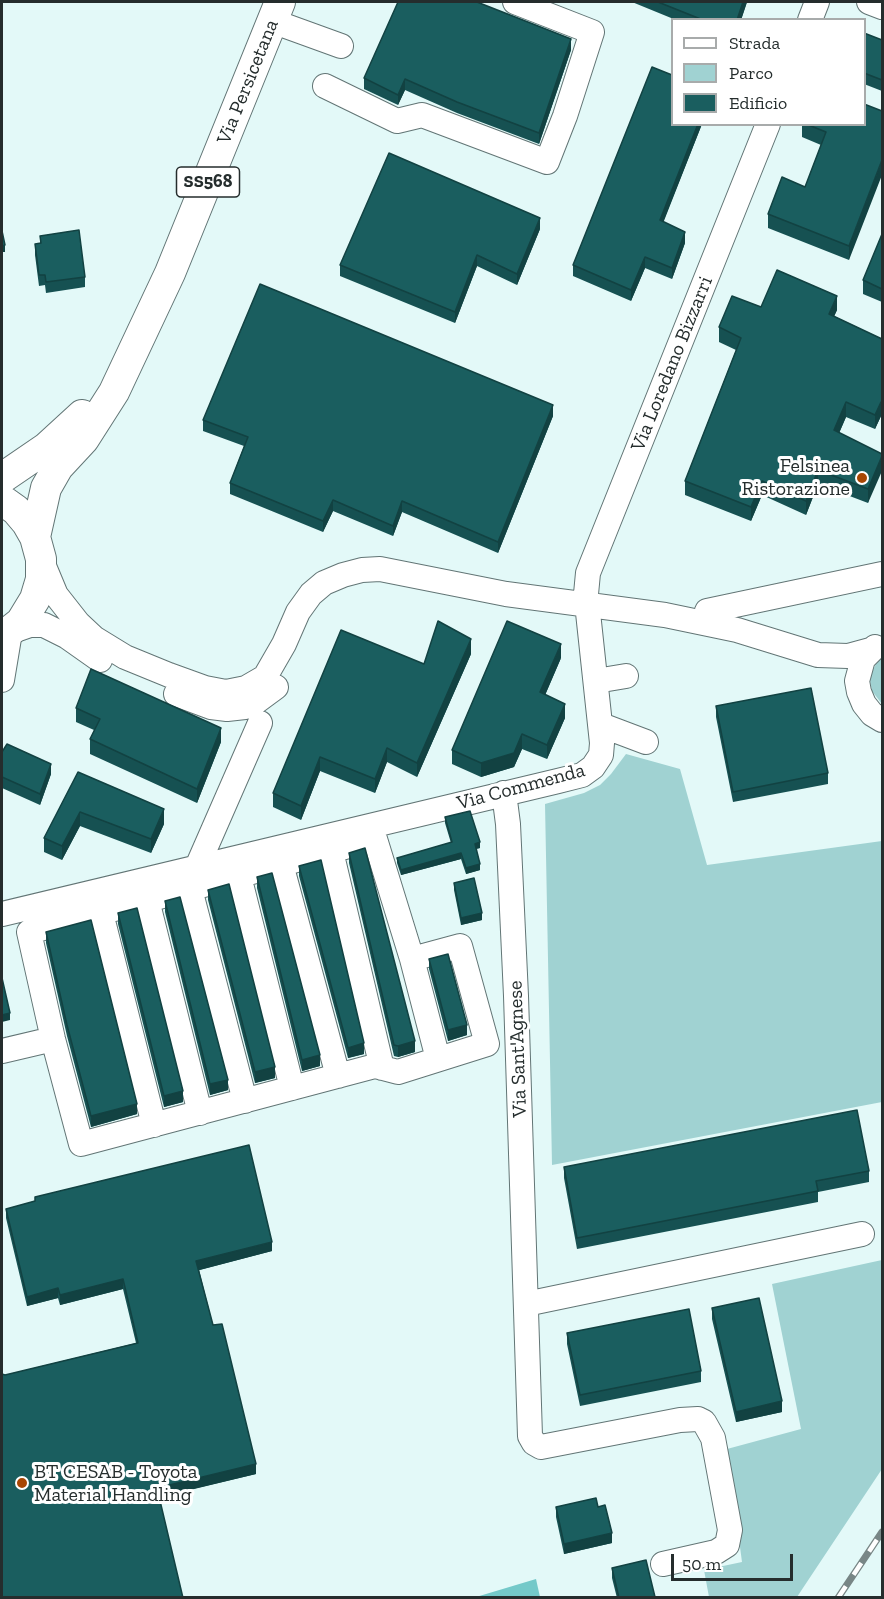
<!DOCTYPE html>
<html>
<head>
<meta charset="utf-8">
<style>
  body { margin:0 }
  #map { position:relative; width:884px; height:1599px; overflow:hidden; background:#e3f9f8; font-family:"Zilla Slab",serif }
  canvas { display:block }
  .frame { position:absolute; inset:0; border:3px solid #252d2d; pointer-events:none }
  .legend { position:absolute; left:671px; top:18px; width:195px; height:108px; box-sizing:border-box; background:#fff; border:2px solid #a8abab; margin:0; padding:8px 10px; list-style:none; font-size:18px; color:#252d2d }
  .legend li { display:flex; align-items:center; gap:12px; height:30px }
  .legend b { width:30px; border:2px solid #a8abab }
  .scale { position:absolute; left:671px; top:1554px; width:122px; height:27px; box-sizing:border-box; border:3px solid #252d2d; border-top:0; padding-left:8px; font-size:18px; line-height:21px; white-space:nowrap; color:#252d2d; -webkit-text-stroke:4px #fff; paint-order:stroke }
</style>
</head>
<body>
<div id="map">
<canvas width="884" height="1599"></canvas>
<div class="frame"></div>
<ul class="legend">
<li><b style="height:8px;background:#fff"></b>Strada</li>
<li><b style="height:16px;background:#a0d2d2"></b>Parco</li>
<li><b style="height:16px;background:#1a5e5f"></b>Edificio</li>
</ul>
<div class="scale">50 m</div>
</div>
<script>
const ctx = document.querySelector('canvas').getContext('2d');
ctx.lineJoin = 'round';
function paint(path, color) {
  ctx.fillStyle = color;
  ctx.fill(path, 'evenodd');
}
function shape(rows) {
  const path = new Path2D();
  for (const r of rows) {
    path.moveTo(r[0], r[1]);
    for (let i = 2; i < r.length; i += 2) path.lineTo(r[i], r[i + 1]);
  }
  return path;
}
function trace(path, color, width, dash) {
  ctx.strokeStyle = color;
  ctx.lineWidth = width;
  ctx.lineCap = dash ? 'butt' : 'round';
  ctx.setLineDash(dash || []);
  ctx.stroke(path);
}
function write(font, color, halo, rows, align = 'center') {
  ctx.font = font + ' "Zilla Slab",serif';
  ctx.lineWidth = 6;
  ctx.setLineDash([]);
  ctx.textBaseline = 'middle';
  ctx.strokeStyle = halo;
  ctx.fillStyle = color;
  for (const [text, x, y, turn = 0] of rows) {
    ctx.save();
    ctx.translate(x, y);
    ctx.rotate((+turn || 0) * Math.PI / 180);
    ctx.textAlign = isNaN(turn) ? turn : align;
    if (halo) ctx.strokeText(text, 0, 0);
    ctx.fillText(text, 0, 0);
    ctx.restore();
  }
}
paint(shape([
  [882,657,882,704,872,691,870,681,872,672,876,664],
  [626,754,680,769,707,865,882,841,882,1102,552,1165,545,804,584,793,600,785,611,774],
  [882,1260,882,1469,797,1597,709,1597,704,1570,742,1562,727,1449,801,1429,772,1284]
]), '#a0d2d2');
paint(shape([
  [536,1579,540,1597,476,1597]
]), '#74c9c9');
const minor = shape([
  [869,2,882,7],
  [810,20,817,2],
  [272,21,341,46],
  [325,86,397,121,422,115,547,162,565,116,592,32,515,2],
  [41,559,56,595,78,623,94,638,125,657,169,675,205,688,226,692,246,688,265,677,284,644,298,612,311,594,324,583,343,575,362,570,380,569,506,594,665,615,737,630,818,655,848,656,870,650],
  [707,611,882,574],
  [875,647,863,659,857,681,859,692,864,704,872,714,882,720],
  [2,680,10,632,30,625,44,625,66,636,100,660],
  [596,681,626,676],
  [176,694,211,707,227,709,245,707,257,701,276,687],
  [601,725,646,742],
  [504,793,508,824,516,996,530,1436,534,1443,541,1447,680,1420,698,1419,704,1422,713,1438,730,1530,727,1545,716,1552,663,1564],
  [375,839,412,959,460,946,487,1044,398,1072,375,1066,81,1144,53,1039,29,932,375,839],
  [331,851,382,1068],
  [281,864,338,1076],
  [197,867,260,723],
  [239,876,292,1088],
  [190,889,245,1101],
  [147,900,200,1113],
  [101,913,154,1125],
  [2,914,558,781,582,775,593,767,601,755,602,743,586,594,588,573,768,124],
  [412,959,438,1059],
  [2,1051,53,1039],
  [526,1304,862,1234]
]);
const major = shape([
  [2,478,46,448,82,415],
  [2,500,16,510,27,523,35,537,41,559,41,579,35,599,21,622,2,637],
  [35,537,46,488,58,467,84,439,114,392,170,273,280,2]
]);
trace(minor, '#627575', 26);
trace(major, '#627575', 32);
trace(minor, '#fff', 24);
trace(major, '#fff', 30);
const rail = shape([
  [838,1598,882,1532]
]);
trace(rail, '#788686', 7);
trace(rail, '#fff', 4.5, [14]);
paint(shape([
  [632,2,747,2,741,20,676,20],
  [864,33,882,40,882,91,864,84],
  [571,50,539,144,457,113,405,90,398,105,364,89,364,78],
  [672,124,702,124,663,222,685,243,672,279,645,268,631,301,573,276,573,265],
  [802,124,864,124,849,260,768,228,768,214,805,187,821,145,802,137],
  [540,229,517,285,477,266,455,323,340,276,340,265],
  [882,234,882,302,863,294,863,280],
  [40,236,85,277,85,287,46,293,45,285,39,286,35,255,35,244,40,244],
  [761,307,837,310,834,316,882,339,882,416,881,416,875,429,846,417,839,433,882,454,868,503,818,484,806,515,762,495,751,521,685,495,685,481,736,350,719,342,719,327],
  [553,416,498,553,402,512,393,536,333,511,323,532,230,494,230,483,244,446,203,431,203,420],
  [471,654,417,777,387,762,375,793,320,771,301,820,273,807,273,793,424,664],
  [561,658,545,695,565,718,547,759,522,749,514,767,481,777,452,764,452,750],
  [716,706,828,773,828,784,733,802,716,717],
  [76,708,221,742,197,803,90,754,90,739,94,730,76,722],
  [2,752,51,774,40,805,2,788],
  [78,772,164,824,151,853,80,826,62,860,44,852,44,838],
  [445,817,480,848,476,849,480,870,466,874,461,859,401,875,397,863,397,858,451,843,445,823],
  [349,853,415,1052,398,1057,394,1056,349,863],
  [299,866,364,1054,348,1058,299,876],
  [257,877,320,1066,302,1071,257,888],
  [454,883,482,920,461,925,454,890],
  [208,890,275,1078,255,1083,208,900],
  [165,901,228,1090,210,1095,165,912],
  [118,913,183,1102,164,1107,118,924],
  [46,932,137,1114,91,1127,67,1036,46,943],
  [429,959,467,1035,448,1041,429,969],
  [564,1167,869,1171,869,1182,818,1192,818,1202,577,1249,564,1178],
  [35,1197,272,1251,199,1270,213,1325,256,1474,159,1497,5,1375,136,1343,123,1289,60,1305,58,1298,27,1306,6,1218,6,1209,35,1201],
  [712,1308,782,1412,736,1422,712,1319],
  [567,1333,701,1371,701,1382,580,1406,567,1344],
  [556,1507,598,1507,612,1543,564,1554,556,1517],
  [612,1568,655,1597,617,1598,612,1578]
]), '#165152');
paint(shape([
  [743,2,747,2,741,20,737,20],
  [571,39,571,50,539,144,539,133],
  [405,79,405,90,398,105,398,95],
  [698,124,702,124,660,231,660,220],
  [882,160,882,175,849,260,849,246],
  [540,218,540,229,517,285,517,274],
  [685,232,685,243,672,279,672,268],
  [5,245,5,252,2,252,2,246],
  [477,255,477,266,455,323,455,312],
  [645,257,645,268,631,301,631,290],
  [837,296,837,310,829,328,829,314],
  [846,402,846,417,834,445,834,430],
  [881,402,881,416,875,429,875,415],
  [553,405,553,416,498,553,498,542],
  [882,456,882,471,868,503,868,489],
  [818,470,818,484,806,515,806,501],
  [762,481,762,495,751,521,751,507],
  [333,500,333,511,323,532,323,521],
  [402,501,402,512,393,536,393,526],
  [471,639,471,654,417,777,417,763],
  [561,644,561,658,540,707,540,692],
  [565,704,565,718,547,759,547,745],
  [221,728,221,742,197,803,197,789],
  [522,734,522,749,514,767,481,777,481,763],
  [387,748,387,762,375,793,375,779],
  [320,757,320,771,301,820,301,806],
  [51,764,51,774,40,805,40,794],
  [164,809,164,824,151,853,151,839],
  [80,812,80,826,62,860,62,846],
  [480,842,480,848,475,849,475,844],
  [461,853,461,859,401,875,401,870],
  [480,864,480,870,466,874,466,868],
  [482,913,482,920,461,925,461,918],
  [10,1013,10,1020,2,1022,2,1015],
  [467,1025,467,1035,448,1041,448,1030],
  [415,1041,415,1052,398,1057,398,1046],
  [364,1043,364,1054,348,1058,348,1048],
  [320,1055,320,1066,302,1071,302,1060],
  [275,1067,275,1078,255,1083,255,1072],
  [228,1080,228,1090,210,1095,210,1084],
  [183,1091,183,1102,164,1107,164,1096],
  [137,1104,137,1114,91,1127,91,1116],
  [272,1242,272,1251,196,1271,196,1261],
  [123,1279,123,1289,60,1305,60,1295],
  [58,1288,58,1298,27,1306,27,1297],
  [782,1401,782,1412,736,1422,736,1412],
  [256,1464,256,1474,157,1498,157,1488],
  [612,1533,612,1543,564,1554,564,1544]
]), '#124242');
const building = shape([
  [398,2,477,2,571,39,539,133,457,102,405,79,398,95,364,78,398,2],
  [658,2,743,2,737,20,703,20,658,2],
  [864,33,882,40,882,80,864,73,864,33],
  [652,67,672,75,672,124,698,124,660,220,685,232,672,268,645,257,631,290,573,265,652,67],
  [864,104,882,111,882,160,849,246,768,214,782,177,805,187,826,132,806,124,864,124,864,104],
  [389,153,540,218,517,274,477,255,455,312,340,265,389,153],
  [79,230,85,277,46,282,45,275,39,275,35,244,41,243,40,236,79,230],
  [2,231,5,245,2,246,2,231],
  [882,234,882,289,863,280,882,234],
  [777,270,837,296,829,314,882,339,882,402,881,402,875,415,846,402,834,430,882,454,882,456,868,489,818,470,806,501,762,481,751,507,685,481,741,338,719,327,732,296,761,307,777,270],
  [260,284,553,405,498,542,402,501,393,526,333,500,323,521,230,483,248,437,203,420,260,284],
  [438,621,471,639,417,763,387,748,375,779,320,757,301,806,273,793,341,630,424,664,438,621],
  [507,621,561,644,540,692,565,704,547,745,522,734,514,753,481,763,452,750,507,621],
  [91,669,221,728,197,789,90,739,100,719,76,708,91,669],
  [811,688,828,773,733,792,716,706,811,688],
  [7,744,51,764,40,794,2,777,2,752,7,744],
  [78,772,164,809,151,839,80,812,62,846,44,838,78,772],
  [470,811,480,842,475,844,480,864,466,868,461,853,401,870,397,858,452,842,445,817,470,811],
  [365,848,415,1041,398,1046,394,1045,349,853,365,848],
  [321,860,364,1043,348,1048,299,866,321,860],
  [272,873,320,1055,302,1060,257,877,272,873],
  [474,878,482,913,461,918,454,883,474,878],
  [229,884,275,1067,255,1072,208,890,229,884],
  [180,897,228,1080,210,1084,165,901,180,897],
  [137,908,183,1091,164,1096,118,913,137,908],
  [91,920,137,1104,91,1116,67,1025,46,932,91,920],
  [448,954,467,1025,448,1030,429,959,448,954],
  [2,978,10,1013,2,1015,2,978],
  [857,1110,869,1171,816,1181,818,1191,577,1238,564,1167,857,1110],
  [249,1145,272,1242,196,1261,213,1325,222,1324,256,1464,157,1488,183,1598,2,1598,2,1374,5,1375,138,1343,123,1279,60,1295,58,1288,27,1297,6,1209,35,1201,35,1197,249,1145],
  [759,1298,782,1401,736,1412,712,1308,759,1298],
  [689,1309,701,1371,580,1395,567,1333,689,1309],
  [596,1498,598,1507,605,1505,612,1533,564,1544,556,1507,596,1498],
  [646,1560,655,1597,619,1598,612,1568,646,1560]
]);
paint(building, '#1a5e5f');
trace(building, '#124242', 1.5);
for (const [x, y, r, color] of [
  [862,478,6,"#a74603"],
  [22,1483,6,"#a74603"]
]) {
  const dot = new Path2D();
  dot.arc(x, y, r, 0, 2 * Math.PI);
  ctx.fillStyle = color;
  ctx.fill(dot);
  trace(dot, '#fff', 2);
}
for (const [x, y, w] of [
  [208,182,63]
]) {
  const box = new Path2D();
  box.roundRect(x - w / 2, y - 15, w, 30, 4.5);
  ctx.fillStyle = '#fff';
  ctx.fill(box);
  trace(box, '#252d2d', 1.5);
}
write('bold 18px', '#252d2d', null, [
  ["SS568",208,182]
]);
write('20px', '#252d2d', '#fff', [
  ["Via Persicetana",248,82,-68],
  ["Via Loredano Bizzarri",672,364,-68],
  ["Via Commenda",521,787,-15],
  ["Via Sant'Agnese",518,1049,-92]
]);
write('20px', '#252d2d', '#fff', [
  ["Felsinea",850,466],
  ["Ristorazione",850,489],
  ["BT CESAB - Toyota",34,1472,"left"],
  ["Material Handling",34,1495,"left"]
], 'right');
</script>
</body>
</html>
